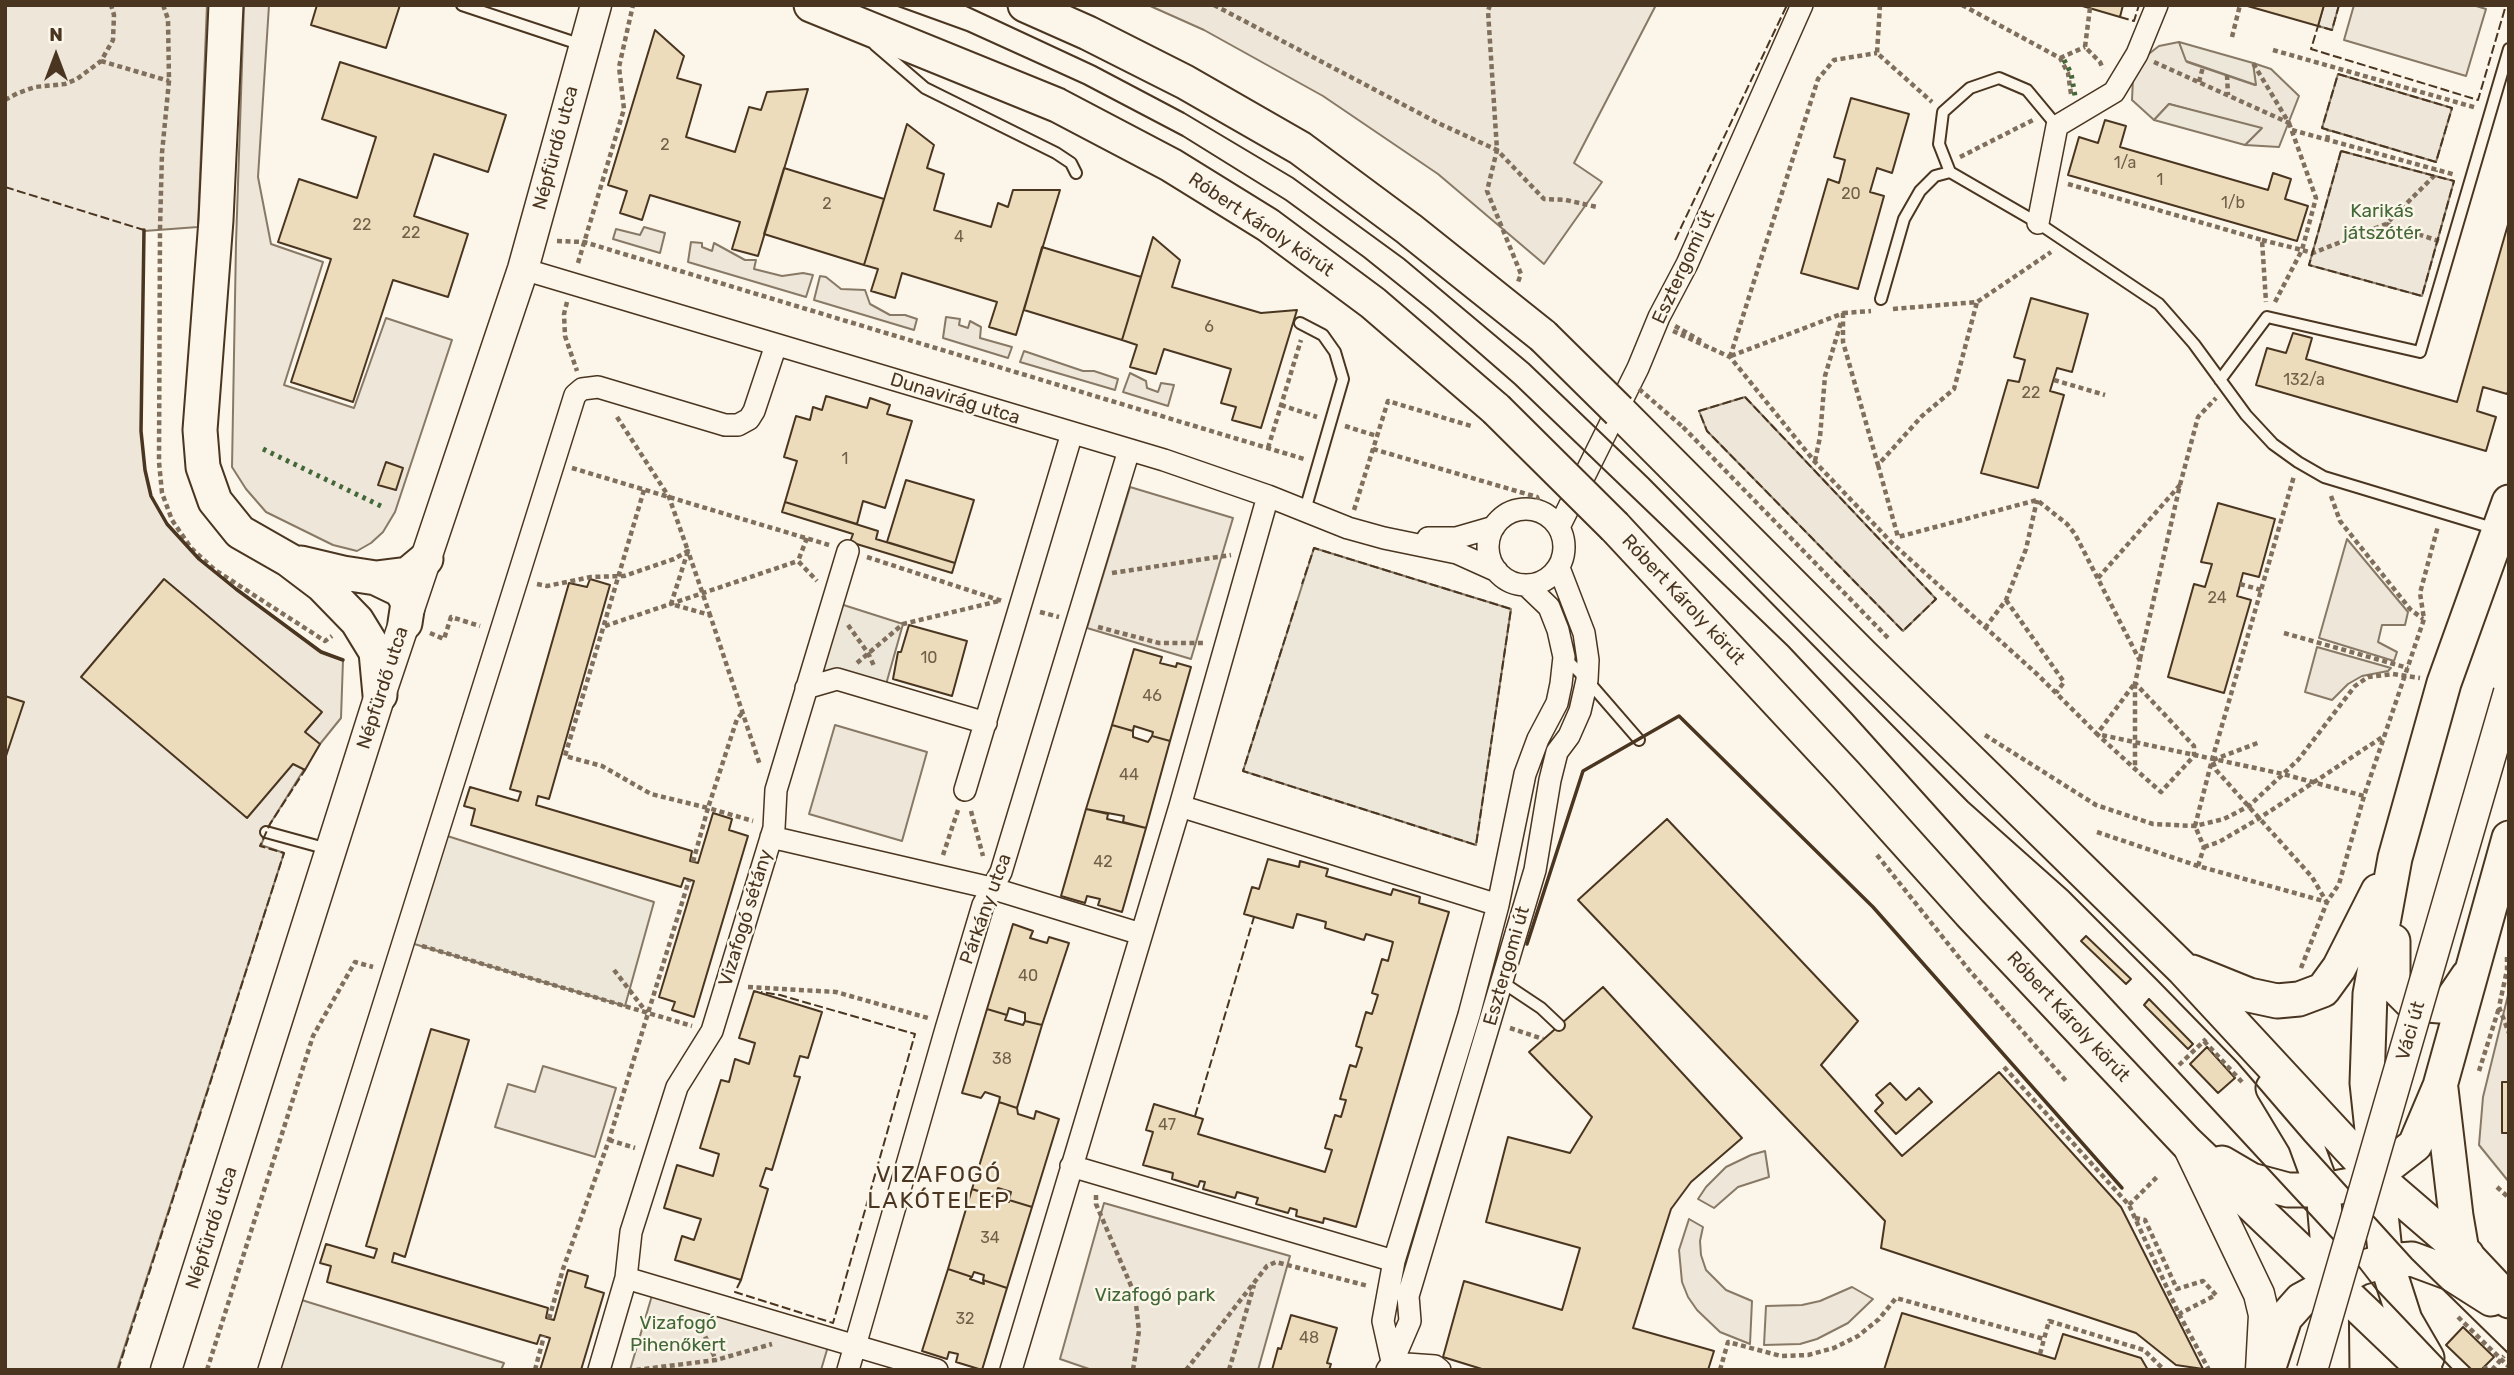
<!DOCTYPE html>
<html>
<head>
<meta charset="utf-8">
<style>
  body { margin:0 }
  #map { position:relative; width:2514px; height:1375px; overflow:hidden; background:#fbf6e9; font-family:Rubik,sans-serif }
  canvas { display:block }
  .frame { position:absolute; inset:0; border:7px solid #4a3520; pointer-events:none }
  .north { position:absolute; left:21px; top:21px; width:70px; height:70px; -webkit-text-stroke:5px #fbf6e9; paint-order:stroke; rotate:0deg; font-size:19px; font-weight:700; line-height:28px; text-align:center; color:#4a3520 }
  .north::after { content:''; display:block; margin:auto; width:24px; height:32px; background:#4a3520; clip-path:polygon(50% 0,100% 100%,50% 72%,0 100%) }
</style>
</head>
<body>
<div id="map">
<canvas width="2514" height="1375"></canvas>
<div class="frame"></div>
<div class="north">N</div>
</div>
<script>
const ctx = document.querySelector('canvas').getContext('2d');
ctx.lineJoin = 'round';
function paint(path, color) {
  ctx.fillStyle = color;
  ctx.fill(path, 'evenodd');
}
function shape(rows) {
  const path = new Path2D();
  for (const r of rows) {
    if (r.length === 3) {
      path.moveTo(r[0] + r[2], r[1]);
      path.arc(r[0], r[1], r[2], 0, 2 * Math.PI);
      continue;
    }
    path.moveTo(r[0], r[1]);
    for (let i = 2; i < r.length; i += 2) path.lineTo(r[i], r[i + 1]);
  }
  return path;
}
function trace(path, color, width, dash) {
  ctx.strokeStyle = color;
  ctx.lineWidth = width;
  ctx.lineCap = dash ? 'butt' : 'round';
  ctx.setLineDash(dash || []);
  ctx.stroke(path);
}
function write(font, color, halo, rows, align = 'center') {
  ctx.font = font + ' Rubik,sans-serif';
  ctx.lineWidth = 5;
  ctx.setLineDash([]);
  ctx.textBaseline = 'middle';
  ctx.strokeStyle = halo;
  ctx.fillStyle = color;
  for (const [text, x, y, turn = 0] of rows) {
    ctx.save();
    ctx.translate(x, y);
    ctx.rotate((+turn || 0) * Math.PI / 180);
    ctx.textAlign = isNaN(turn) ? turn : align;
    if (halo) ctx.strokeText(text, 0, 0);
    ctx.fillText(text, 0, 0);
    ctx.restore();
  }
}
const green = shape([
  [5,5,207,5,198,227,144,231,141,431,145,470,151,496,167,524,199,559,236,589,321,651,343,660,341,718,320,744,270,824,261,845,284,853,117,1370,5,1370,5,5],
  [244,5,269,5,258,177,271,244,323,262,284,385,354,408,386,318,452,340,395,512,383,532,371,543,357,551,333,545,266,512,246,489,232,467,236,243,244,5],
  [1148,5,1656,5,1574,163,1602,182,1544,264,1438,174,1323,96,1204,30,1148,5],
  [2324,5,2339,5,2332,30,2318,26,2324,5],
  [2354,5,2473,5,2486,9,2466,76,2344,40,2354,5],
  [2179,42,2187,62,2255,85,2253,63,2271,69,2299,96,2279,147,2245,145,2261,129,2169,104,2154,120,2132,100,2133,78,2146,56,2159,46,2179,42],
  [2338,74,2452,108,2436,162,2322,128,2338,74],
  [2341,151,2454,181,2422,296,2309,265,2341,151],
  [644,227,665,233,660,253,613,239,616,229,640,235,644,227],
  [691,242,702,243,702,247,712,251,714,243,745,260,756,260,754,269,782,276,803,273,813,275,806,297,688,262,691,242],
  [820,276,826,277,841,289,865,290,870,304,890,315,905,315,917,319,914,330,814,300,820,276],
  [946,317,960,319,959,325,968,328,970,321,981,327,980,338,1012,347,1008,358,943,338,946,317],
  [1024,351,1083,371,1094,371,1118,379,1115,390,1020,362,1024,351],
  [1130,373,1146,381,1147,388,1158,392,1161,383,1174,385,1168,406,1123,392,1130,373],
  [1745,397,1936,599,1903,631,1707,431,1699,411,1745,397],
  [1130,487,1233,518,1191,659,1087,628,1130,487],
  [2347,539,2408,612,2405,625,2382,625,2378,642,2397,652,2394,661,2319,638,2347,539],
  [2317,647,2391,668,2388,671,2362,676,2348,684,2332,700,2305,692,2317,647],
  [835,725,927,752,902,841,809,814,835,725],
  [2509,991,2509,1182,2479,1145,2483,1097,2509,991],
  [543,1066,616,1088,595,1157,495,1127,508,1084,535,1092,543,1066],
  [1765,1151,1769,1177,1738,1187,1714,1208,1698,1199,1706,1187,1726,1167,1751,1155,1765,1151],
  [1104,1203,1290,1256,1258,1370,1092,1370,1060,1359,1104,1203],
  [1689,1219,1703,1227,1700,1241,1701,1255,1706,1270,1726,1290,1752,1301,1750,1344,1720,1332,1697,1310,1688,1297,1682,1282,1679,1250,1689,1219],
  [1852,1287,1873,1299,1848,1323,1817,1339,1800,1344,1764,1345,1766,1306,1802,1305,1820,1301,1852,1287],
  [653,1292,829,1343,821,1370,630,1370,653,1292]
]);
paint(green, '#ede6d9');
trace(green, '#887966', 2);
const parking = shape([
  [2179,42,2253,63,2256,85,2186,61,2179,42],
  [2169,104,2262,128,2245,145,2154,120,2169,104],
  [1314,548,1511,609,1476,845,1243,771,1314,548],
  [831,601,903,624,885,688,812,667,831,601],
  [438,833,654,902,625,1006,404,941,438,833],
  [292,1297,504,1363,501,1370,269,1370,292,1297]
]);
paint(parking, '#ede7d9');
trace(parking, '#887966', 2);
const building = shape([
  [317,5,400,5,386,48,311,25,317,5],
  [2079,5,2123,5,2120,17,2079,5],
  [2244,5,2324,5,2318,26,2244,5],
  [655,30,684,56,677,78,701,85,686,137,735,152,749,107,761,110,767,92,808,89,758,256,732,249,740,222,650,195,642,220,620,213,627,191,608,185,655,30],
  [340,62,506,115,488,172,434,154,414,216,468,234,448,297,393,280,353,402,291,382,331,259,278,242,299,179,357,198,376,137,322,119,340,62],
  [1851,98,1909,114,1892,173,1877,168,1870,192,1884,196,1858,289,1801,273,1828,179,1839,183,1845,160,1834,157,1851,98],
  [2105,120,2126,126,2120,147,2268,190,2273,173,2291,179,2285,199,2308,206,2297,241,2068,175,2079,137,2098,143,2105,120],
  [907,124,934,145,927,168,944,174,934,210,991,227,998,203,1008,207,1013,190,1060,190,1016,335,989,327,997,302,902,273,895,298,871,291,878,269,864,265,907,124],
  [784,168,884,199,864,265,764,234,784,168],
  [2509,221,2509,389,2507,394,2483,387,2477,411,2496,417,2486,451,2256,385,2267,348,2286,353,2293,333,2312,338,2306,359,2457,402,2509,221],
  [1153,237,1180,260,1172,287,1261,313,1297,310,1261,428,1232,420,1236,407,1221,403,1231,369,1164,349,1156,374,1130,367,1137,345,1122,340,1153,237],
  [1042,247,1141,277,1122,340,1024,310,1042,247],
  [2031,298,2088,314,2072,372,2057,368,2050,391,2064,395,2038,488,1981,473,2008,380,2019,382,2025,360,2014,357,2031,298],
  [826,396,867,408,870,398,890,405,887,414,912,421,885,508,863,501,857,524,785,502,797,461,784,457,796,416,810,420,813,407,822,410,826,396],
  [386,462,403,468,396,490,378,485,386,462],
  [906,480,974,500,955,563,887,542,906,480],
  [785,502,878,531,876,539,955,563,952,573,850,542,853,534,782,512,785,502],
  [2218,503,2275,519,2259,577,2243,573,2237,596,2251,600,2224,693,2168,677,2194,584,2205,587,2212,564,2201,562,2218,503],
  [164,579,322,712,305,732,320,744,305,770,293,764,247,818,81,677,164,579],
  [590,579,610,585,549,799,538,796,536,805,692,851,690,861,698,863,713,813,732,819,729,830,748,836,694,1017,672,1010,675,1002,659,997,694,881,684,878,681,887,471,825,475,809,464,806,470,787,518,801,521,792,510,789,569,583,587,587,590,579],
  [909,625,967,641,952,696,893,679,898,652,901,652,909,625],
  [1134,649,1162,657,1160,663,1176,667,1177,663,1191,667,1170,741,1152,736,1153,732,1134,726,1133,731,1112,725,1134,649],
  [5,696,24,702,5,759,5,696],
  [1112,725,1133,731,1133,737,1148,742,1152,736,1170,741,1146,828,1123,822,1124,816,1086,809,1112,725],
  [1086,809,1108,814,1107,819,1146,828,1122,912,1098,905,1100,899,1087,896,1085,903,1061,896,1086,809],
  [1667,819,1858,1021,1821,1065,1902,1156,1999,1072,2121,1207,2203,1369,2176,1365,2136,1333,1881,1248,1885,1221,1578,900,1667,819],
  [1268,859,1299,867,1300,861,1328,869,1326,876,1391,895,1393,889,1420,897,1419,903,1449,912,1356,1227,1324,1218,1323,1223,1296,1216,1297,1210,1290,1208,1288,1213,1256,1204,1258,1198,1237,1192,1235,1198,1203,1189,1205,1182,1200,1181,1198,1187,1172,1179,1173,1173,1143,1165,1153,1132,1146,1130,1154,1104,1203,1119,1198,1134,1325,1172,1332,1150,1325,1148,1335,1115,1341,1117,1346,1100,1340,1099,1350,1065,1356,1067,1362,1048,1356,1046,1366,1012,1372,1014,1378,995,1372,993,1382,959,1388,961,1393,942,1366,934,1364,940,1325,928,1326,922,1297,914,1293,928,1244,914,1252,887,1259,889,1268,859],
  [1013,924,1033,931,1030,938,1047,943,1049,937,1069,943,1042,1025,1025,1021,1025,1013,1009,1008,1007,1015,987,1009,1013,924],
  [2086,936,2131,979,2126,984,2081,941,2086,936],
  [1603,987,1742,1138,1691,1182,1671,1209,1633,1328,1714,1351,1708,1370,1485,1370,1443,1357,1464,1281,1562,1310,1580,1248,1486,1222,1508,1137,1570,1153,1592,1117,1529,1052,1603,987],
  [754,991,822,1012,808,1058,800,1056,794,1076,800,1077,772,1170,766,1168,760,1186,768,1189,741,1280,675,1260,682,1236,694,1240,701,1219,664,1208,677,1165,713,1176,719,1154,700,1148,721,1080,729,1082,735,1059,749,1064,755,1043,739,1038,754,991],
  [2149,999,2193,1044,2188,1049,2144,1005,2149,999],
  [987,1009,1007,1015,1005,1020,1023,1025,1025,1021,1042,1025,1017,1108,999,1102,1000,1097,985,1092,981,1098,962,1093,987,1009],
  [431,1029,469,1040,405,1257,394,1253,392,1262,548,1308,546,1318,554,1320,568,1270,588,1276,585,1287,604,1293,581,1370,540,1370,550,1338,540,1335,537,1344,327,1282,331,1266,320,1263,326,1244,374,1258,377,1249,366,1246,431,1029],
  [2207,1047,2235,1078,2218,1093,2190,1064,2207,1047],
  [2502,1082,2509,1082,2509,1133,2502,1133,2502,1082],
  [1890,1083,1906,1100,1919,1088,1932,1102,1896,1134,1875,1111,1883,1103,1876,1095,1890,1083],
  [999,1102,1017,1108,1018,1114,1034,1119,1036,1111,1059,1119,1032,1207,1009,1200,1011,1192,998,1188,995,1196,972,1189,999,1102],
  [972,1189,1009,1202,1009,1200,1032,1207,1007,1288,983,1280,984,1275,974,1272,972,1277,948,1269,972,1189],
  [948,1269,972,1277,970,1279,984,1284,983,1280,1007,1288,982,1370,956,1362,958,1354,949,1352,947,1359,922,1351,948,1269],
  [1902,1313,2055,1359,2063,1334,2141,1358,2148,1370,1884,1370,1902,1313],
  [1291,1315,1337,1328,1327,1363,1331,1364,1329,1370,1272,1370,1278,1348,1281,1349,1291,1315],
  [2463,1327,2494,1357,2481,1370,2472,1370,2446,1345,2463,1327]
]);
paint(building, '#ecdcbc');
trace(building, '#4a3520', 2);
const lane = shape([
  [462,5,582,45],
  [875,45,925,88,1056,153,1071,163,1076,173],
  [1950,172,1939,144,1943,112,1970,88,1999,78,2027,90,2057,126],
  [1881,299,1904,219,1920,191,1935,176,1950,172,2038,223,2159,304,2194,344,2246,415,2273,444,2298,462,2324,477,2496,529],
  [1300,323,1323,335,1335,352,1343,379,1305,510],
  [2220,380,2267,317,2420,352,2509,49],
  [1564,657,1587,680,1639,740],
  [266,832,328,849],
  [1499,980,1541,1008,1559,1025]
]);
const street = shape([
  [2038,223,2057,126,2114,92,2137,54,2157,5],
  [523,269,1164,460,1268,496,1348,528,1384,538,1457,553,1497,571],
  [1526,547,38],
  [1559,527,1638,368,1659,317,1687,264,1802,5],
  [1428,538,1456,538,1494,527],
  [806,688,837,679,986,723],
  [965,790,1072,433],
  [1180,806,1498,905],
  [771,837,991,888,1141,934],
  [1071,1166,1394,1261],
  [626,1278,937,1370],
  [1392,1363,1435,1366,1440,1370],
  [1393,1366,1383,1321,1394,1261,1469,1015,1498,905,1525,774,1538,739,1557,703,1561,684,1564,657,1558,630,1549,607,1526,585],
  [269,1370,575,395,582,389,598,387,725,425,738,425,749,419,754,411,776,345],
  [599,1370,626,1278,631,1232,677,1087,712,1031,774,828,776,790,848,551],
  [848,1370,946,1029,983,905,1001,872,1129,450],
  [1011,1370,1180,806,1268,496],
  [1387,1370,1392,1363,1410,1321,1408,1296,1535,870,1550,780,1557,752,1569,736,1580,711,1587,680,1588,660,1584,633,1559,568]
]);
const secondary = shape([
  [2190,1150,2259,1294,2264,1315,2261,1370],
  [166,1370,380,695,523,269,596,5]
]);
const primary = shape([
  [226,5,216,220,200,430,203,467,215,501,240,532,289,560,322,585,357,621,376,652,380,695],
  [811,5,1057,105,1171,165,1268,225,1373,303,1496,409],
  [1025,5,1088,33,1185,82,1300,148,1409,229,1543,336],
  [1619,411,1862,655,2183,969,2375,1176,2462,1251,2509,1301],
  [1615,527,1846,775,1970,913,2187,1143,2425,1370],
  [301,563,343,573,376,578,408,574,426,559],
  [376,578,401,590,408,603,405,623],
  [2393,941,2393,984,2413,1004,2440,1006,2449,1004,2468,976],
  [2192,972,2249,995,2277,1001,2299,999,2323,990,2339,968,2378,891],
  [2273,1088,2305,1141,2323,1190,2331,1282,2332,1370],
  [2441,1089,2456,1216,2462,1251,2467,1255],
  [2222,1163,2251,1180,2288,1190,2323,1190,2362,1183,2375,1176,2415,1145,2440,1086,2509,838],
  [2427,1358,2405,1320,2386,1261,2367,1083,2370,994,2395,858,2444,683,2509,502],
  [2268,1370,2285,1318,2301,1300,2360,1268,2386,1261,2412,1259,2450,1273,2491,1299]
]);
trace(lane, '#4a3520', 14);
trace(street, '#4a3520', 24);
trace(secondary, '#4a3520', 33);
trace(primary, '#4a3520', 37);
trace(shape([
  [163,5,168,19,169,81,162,153,160,229,159,462,162,493,172,520,191,548,215,570,325,641,332,636],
  [1214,5,1438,123,1497,150,1544,199,1566,200,1597,207],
  [1490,5,1488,11,1497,150,1487,191,1521,274,1518,282],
  [1880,5,1877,53,1932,102],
  [1962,5,2060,58,2068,73,2071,94],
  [2090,8,2085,47,2100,62,2103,69],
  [2232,37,2240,5],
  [2273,50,2477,108],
  [2060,58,2085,47],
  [101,61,169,81],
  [2154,62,2289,123,2253,63],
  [2227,75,2228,95],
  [2199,82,2203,67],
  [5,100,18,93,35,87,65,84,77,79,101,61,113,40,114,15,111,5],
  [2292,130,2456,175],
  [2327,140,2329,130],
  [1960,157,2033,120],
  [2068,184,2262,240,2266,302],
  [2386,224,2439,241],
  [2262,240,2302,250,2316,198,2289,123],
  [557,241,584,242,1304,459],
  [578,263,624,109,619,67,633,5],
  [567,302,564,314,565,336,577,371],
  [2275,302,2302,250,2313,253,2386,224,2434,176,2436,170],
  [1893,309,1977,302,2051,252],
  [1843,313,1843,342,1878,465,1922,416,1954,389,1977,302],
  [1843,313,1871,311],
  [1675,326,1701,341],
  [1673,331,1730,357,1815,462,1892,543,2038,675,2097,734,2283,774,2364,796],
  [1731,356,1844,313],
  [1730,357,1818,79,1834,60,1877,53],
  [2054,380,2105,395],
  [1281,405,1317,417],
  [617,417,669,497,688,551,671,604,710,615,760,765],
  [1345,426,1377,436],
  [1683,427,1890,640],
  [1268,448,1301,340],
  [1373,449,1537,497,1543,512],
  [1815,461,1820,437,1825,376,1841,322],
  [1878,465,1898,537,2037,500,2067,524,2075,534,2140,661,2135,683,2194,746,2194,756,2161,792,2135,769,2097,734,2135,683,2135,769],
  [572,468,829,545],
  [2180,485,2198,417,2216,398],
  [644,490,565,756,602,766,651,794,708,808,737,719,743,712],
  [2331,496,2340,521,2410,609,2423,619],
  [1354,510,1388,401,1471,426],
  [807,538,798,561,817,581],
  [867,557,1002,601],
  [1112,573,1231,555],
  [2098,578,2180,485,2140,659],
  [537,584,547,586,591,577,624,576,674,559,688,551,710,615],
  [2240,584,2261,590],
  [2006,600,2064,682,2056,693],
  [1040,612,1059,617],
  [848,625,868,653,875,668],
  [605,626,798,561],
  [1098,627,1159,643,1206,643],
  [1985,628,2006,600,2026,549,2037,500],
  [430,633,444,639,451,617,480,626],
  [2284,633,2408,668],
  [857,663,903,624,999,601],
  [1985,735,2096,805,2153,824,2195,826,2224,819,2249,806,2298,760,2355,686,2368,677,2393,674,2420,678],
  [2213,760,2260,742],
  [2213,762,2216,770,2312,877,2326,901],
  [971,811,983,856],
  [2097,832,2198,866,2327,902],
  [2204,847,2219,842,2258,819,2384,736],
  [943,855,958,810],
  [1877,855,1969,970,2067,1082],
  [693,862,708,808,753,821],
  [2198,866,2204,847,2195,826,2212,760,2294,476],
  [422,946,692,1026],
  [2507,957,2507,970,2499,1007,2509,1033],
  [2301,968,2327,902,2339,884,2364,796,2424,619,2420,593,2438,526],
  [614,970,647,1013],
  [748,987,836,992,928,1018],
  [1510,1028,1543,1039],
  [2204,1041,2242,1082],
  [2179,1065,2206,1039],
  [2004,1067,2129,1205,2179,1314,2209,1370],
  [2479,1071,2499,1008],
  [609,1140,635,1148],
  [2497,1187,2509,1198],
  [1096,1195,1096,1204,1135,1295,1139,1331,1133,1370],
  [2129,1205,2157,1177],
  [2135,1218,2145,1220,2177,1289,2203,1281,2216,1295,2179,1314],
  [2458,1317,2509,1367],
  [549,1319,563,1269,609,1140,689,880],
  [698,1321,716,1360],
  [2040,1354,2044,1339],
  [2485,1366,2486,1370],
  [207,1370,313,1036,355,962,373,967],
  [535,1370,544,1336],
  [636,1370,716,1360,772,1344],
  [1186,1370,1267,1266,1276,1262,1368,1286],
  [1229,1370,1254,1285],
  [1720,1370,1728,1342,1781,1356,1808,1355,1834,1348,1858,1336,1879,1319,1896,1298,2044,1339,2049,1321,2144,1350,2164,1370],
  [2492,1370,2504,1356]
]), '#7f6f5c', 4.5, [5, 3.5]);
trace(lane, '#fbf6e9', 10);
trace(street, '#fbf6e9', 21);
trace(secondary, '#fbf6e9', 30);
trace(primary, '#fbf6e9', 33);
trace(shape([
  [895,5,967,31,1084,84,1183,136,1286,200,1364,257,1430,310,1515,384,1788,646,1851,713,2011,891,2360,1268,2377,1290,2453,1370],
  [964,5,1095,66,1184,113,1293,178,1404,259,1529,364,1648,478,1968,802,2068,891,2158,981,2237,1062,2305,1141,2412,1259,2509,1354]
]), '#4a3520', 2);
const secondaryBridge = shape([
  [2312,1370,2509,692]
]);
const primaryBridge = shape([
  [1543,336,1619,411],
  [1496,409,1615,527]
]);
trace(secondaryBridge, '#4a3520', 33, []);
trace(primaryBridge, '#4a3520', 37, []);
trace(shape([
  [1639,389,1683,427]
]), '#7f6f5c', 4.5, [5, 3.5]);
trace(secondaryBridge, '#fbf6e9', 30);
trace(primaryBridge, '#fbf6e9', 33);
trace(shape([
  [2064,60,2071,73,2075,96],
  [263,449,385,508]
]), '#436837', 5, [3.5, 5]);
trace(shape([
  [2339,5,2332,30,2318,26,2311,49,2478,100,2506,5],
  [2120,17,2134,21,2139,5],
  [2338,74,2452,108,2436,162,2322,128,2338,74],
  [2341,151,2454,181,2422,296,2309,265,2341,151],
  [5,187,144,230],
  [1675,240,1787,5],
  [1745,397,1936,599,1903,631,1707,431,1699,411,1745,397],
  [1297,601,1243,771,1476,845,1511,609,1314,548,1302,584],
  [1195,1116,1254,917],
  [741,1280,735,1292,833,1323,915,1034,780,995,761,992],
  [118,1370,284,853,260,846,270,824,305,770]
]), '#4a3520', 2, [9, 3.5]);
trace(shape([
  [144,230,141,431,145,470,151,496,167,524,199,559,236,589,321,652,343,660],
  [1527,944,1583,771,1679,716,1873,907,2122,1188]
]), '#4a3520', 3.5);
write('16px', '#725f47', null, [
  ["2",665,145],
  ["1/a",2125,163],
  ["1",2160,180],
  ["20",1851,194],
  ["1/b",2233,203],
  ["2",827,204],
  ["22",362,225],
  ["22",411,233],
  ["4",959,237],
  ["6",1209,327],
  ["132/a",2304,380],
  ["22",2031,393],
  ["1",845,459],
  ["24",2217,598],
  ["10",929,658],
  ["46",1152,696],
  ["44",1129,775],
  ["42",1103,862],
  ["40",1028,976],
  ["38",1002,1059],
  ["47",1167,1125],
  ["34",990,1238],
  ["32",965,1319],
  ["48",1309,1338]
]);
write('19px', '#4a3520', '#fbf6e9', [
  ["Népfürdő utca",556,148,-75],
  ["Róbert Károly körút",1261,225,34],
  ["Esztergomi út",1684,267,-65],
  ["Dunavirág utca",955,399,17],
  ["Róbert Károly körút",1683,600,47],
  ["Népfürdő utca",383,688,-72],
  ["Párkány utca",986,909,-70],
  ["Vizafogó sétány",746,918,-73],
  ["Esztergomi út",1507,966,-74],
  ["Róbert Károly körút",2068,1017,47],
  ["Váci út",2411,1031,-74],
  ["Népfürdő utca",212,1228,-72]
]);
write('19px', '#436837', '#fbf6e9', [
  ["Karikás",2382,212],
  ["játszótér",2382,234],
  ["Vizafogó park",1155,1296],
  ["Vizafogó",678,1324],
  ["Pihenőkert",678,1346]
]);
ctx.letterSpacing = '2px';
write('23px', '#4a3520', '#fbf6e9', [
  ["VIZAFOGÓ",939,1175],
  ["LAKÓTELEP",939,1201]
]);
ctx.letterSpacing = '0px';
</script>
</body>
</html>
